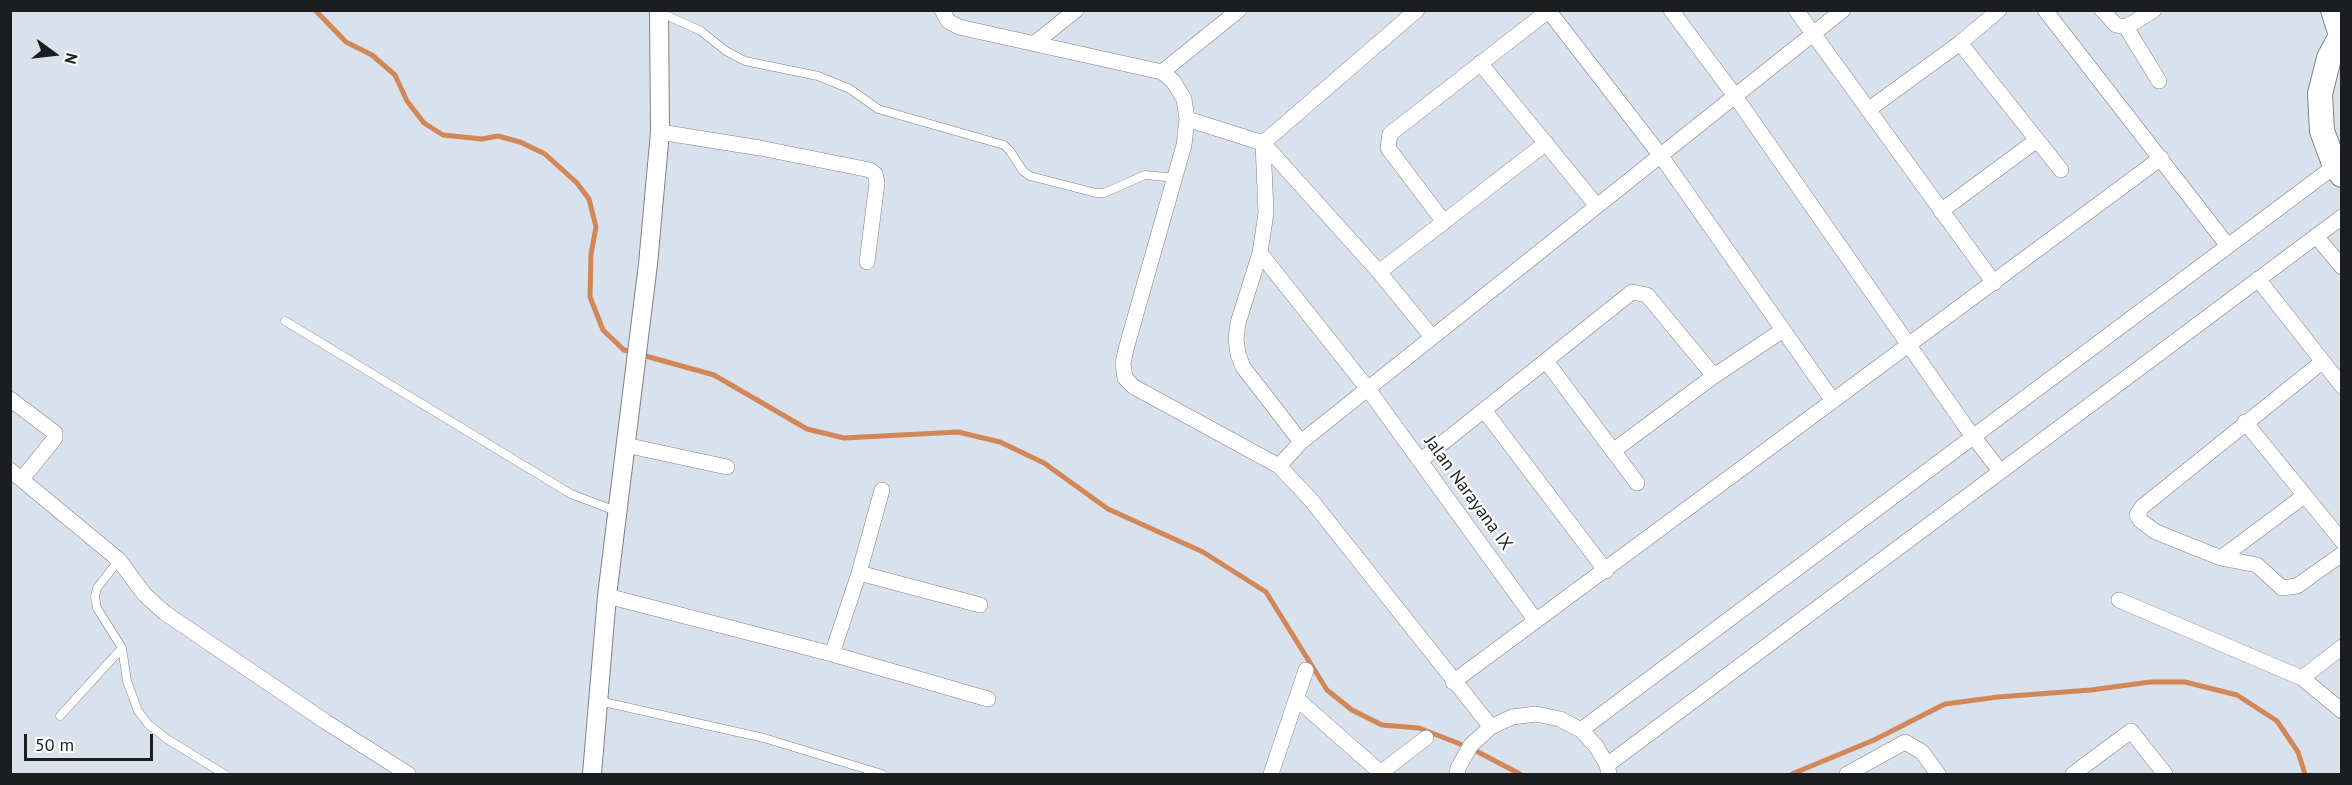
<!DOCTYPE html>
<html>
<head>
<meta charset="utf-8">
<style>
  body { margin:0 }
  #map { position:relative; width:2352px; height:785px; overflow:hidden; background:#d9e1ec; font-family:"PT Sans",sans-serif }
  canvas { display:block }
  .frame { position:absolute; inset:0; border:12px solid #1b1d21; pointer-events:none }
  .north { position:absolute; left:24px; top:24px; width:60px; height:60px; -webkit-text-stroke:4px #fff; paint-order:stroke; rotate:105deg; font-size:16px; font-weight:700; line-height:24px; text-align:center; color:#1b1d21 }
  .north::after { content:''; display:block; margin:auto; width:21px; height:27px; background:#1b1d21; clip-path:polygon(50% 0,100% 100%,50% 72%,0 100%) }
  .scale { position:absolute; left:24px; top:734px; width:129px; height:27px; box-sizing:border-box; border:3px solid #1b1d21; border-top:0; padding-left:8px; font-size:18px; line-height:21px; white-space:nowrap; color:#1b1d21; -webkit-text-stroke:4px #fff; paint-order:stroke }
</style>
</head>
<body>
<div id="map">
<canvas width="2352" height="785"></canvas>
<div class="frame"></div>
<div class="north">N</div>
<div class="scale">50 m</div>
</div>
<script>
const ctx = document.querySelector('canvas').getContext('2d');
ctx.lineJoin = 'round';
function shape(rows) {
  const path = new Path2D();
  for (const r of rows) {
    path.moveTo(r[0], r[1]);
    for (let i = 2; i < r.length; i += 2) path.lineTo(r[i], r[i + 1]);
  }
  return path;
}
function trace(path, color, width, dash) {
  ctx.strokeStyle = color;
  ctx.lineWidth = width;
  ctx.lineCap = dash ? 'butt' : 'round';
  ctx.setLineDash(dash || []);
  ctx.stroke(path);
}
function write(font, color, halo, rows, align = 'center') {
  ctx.font = font + ' "PT Sans",sans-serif';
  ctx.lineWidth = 4.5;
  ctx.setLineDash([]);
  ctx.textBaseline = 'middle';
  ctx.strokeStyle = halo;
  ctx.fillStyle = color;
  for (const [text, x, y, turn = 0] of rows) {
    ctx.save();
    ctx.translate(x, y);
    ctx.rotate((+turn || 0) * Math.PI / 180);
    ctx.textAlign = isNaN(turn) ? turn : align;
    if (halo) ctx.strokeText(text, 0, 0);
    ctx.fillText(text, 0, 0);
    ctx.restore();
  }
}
trace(shape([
  [315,10,346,42,372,55,395,75,407,101,424,123,443,135,482,139,498,136,520,142,545,154,577,183,589,199,596,227,591,254,590,297,603,330,624,350,714,375,807,429,844,438,958,432,1000,442,1044,463,1108,509,1203,552,1266,592,1327,690,1352,710,1382,725,1419,728,1460,744],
  [1478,752,1520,774],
  [1792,774,1874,740,1945,704,1998,697,2091,690,2150,682,2185,682,2237,695,2277,721,2298,752,2305,774]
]), '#d18757', 5);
const service = shape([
  [659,12,701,31,726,51,745,61,818,76,850,89,878,109,1004,145,1010,151,1023,171,1030,176,1096,193,1104,193,1145,175,1176,178],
  [285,321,571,494,616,511],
  [119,560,97,588,95,597,97,608,122,648,127,681,138,711,149,725,167,739,224,774],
  [599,701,764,738,882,774],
  [60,716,122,648]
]);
const minor = shape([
  [942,10,948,21,959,27,1162,72,1173,81,1184,99,1187,119,1184,145,1126,349,1123,363,1125,378,1134,387,1279,466,1311,500,1491,727],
  [1548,10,1661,156,1833,401],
  [1671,10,1735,96,1966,427,2000,471],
  [1796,10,1994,283],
  [2045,10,2228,246],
  [2102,10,2116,25,2126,27,2154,10],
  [2126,27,2159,81],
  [1035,43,1076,10],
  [1960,43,2061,170],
  [1480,63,1597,206],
  [1162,72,1239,10],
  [1868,110,1960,43,1999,10],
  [1187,119,1263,143,1379,272,1432,337],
  [660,132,760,148,870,170,875,174,877,183,867,262],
  [1263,143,1266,213,1260,253,1238,323,1236,339,1238,354,1243,367,1301,442],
  [1263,143,1417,10],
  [1941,211,2037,140],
  [1444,222,1388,148,1390,134,1548,11],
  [2316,236,2342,267],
  [1260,253,1368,389,1536,621],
  [1379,272,1546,143],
  [2258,279,2342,386],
  [1546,361,1637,483],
  [2322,362,2142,507,2137,515,2141,521,2156,532,2221,558,2257,565,2282,588,2297,586,2342,554],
  [10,399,55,433,55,438,22,479],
  [1484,410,1606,571],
  [2245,422,2342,541],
  [625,445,727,467],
  [1613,451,1714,376,1783,330],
  [1420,461,1632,292,1647,295,1714,376],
  [1279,466,1301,442,1843,10],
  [10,470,119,560,144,594,165,613,326,722,408,774],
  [2221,558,2304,496],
  [859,573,980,605],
  [607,596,832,654,988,699],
  [2119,600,2302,678,2342,711],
  [832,654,859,573,882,490],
  [2302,678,2342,647],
  [1453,682,2161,158],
  [1297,699,1381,773],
  [1581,730,2335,166],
  [1607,765,2342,217],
  [1271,774,1306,670],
  [1379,774,1426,738],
  [1457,774,1458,768,1471,745,1491,727,1512,717,1536,714,1560,719,1581,730,1596,746,1607,765,1609,774],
  [1847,774,1905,742,1922,752,1938,774],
  [2073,774,2131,731,2165,774]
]);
const tertiary = shape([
  [592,774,607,596,648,264,660,132,659,10]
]);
const primary = shape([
  [2333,10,2341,35],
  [2342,34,2329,58,2320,94,2322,131,2335,166,2342,175]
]);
trace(service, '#7b838c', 9);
trace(minor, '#7b838c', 16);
trace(tertiary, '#7b838c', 20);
trace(primary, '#7b838c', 26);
trace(service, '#fff', 8);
trace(minor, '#fff', 15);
trace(tertiary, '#fff', 18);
trace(primary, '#fff', 24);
write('18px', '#1b1d21', '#fff', [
  ["Jalan Narayana IX",1468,493,54]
]);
</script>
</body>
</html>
